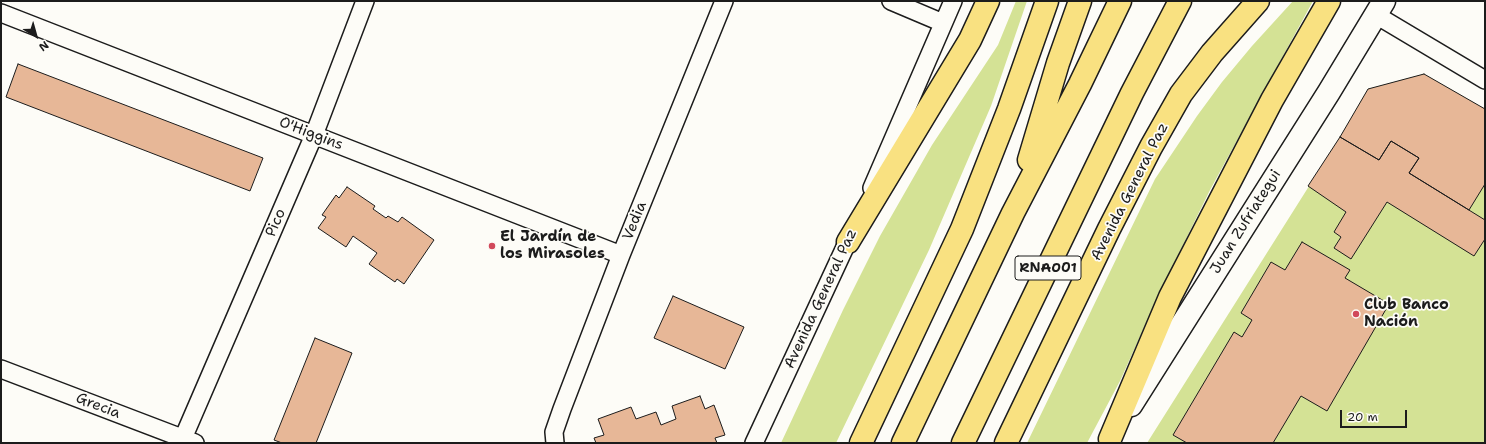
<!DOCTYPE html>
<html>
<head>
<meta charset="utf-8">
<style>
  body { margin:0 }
  #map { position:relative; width:1486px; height:444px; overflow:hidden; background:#fdfcf7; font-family:"Shantell Sans",sans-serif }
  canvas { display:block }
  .frame { position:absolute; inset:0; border:2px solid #1c1c1c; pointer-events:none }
  .north { position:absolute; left:16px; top:16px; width:40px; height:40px; -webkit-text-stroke:3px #fdfcf7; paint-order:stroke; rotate:143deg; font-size:11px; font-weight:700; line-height:16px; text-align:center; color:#1c1c1c }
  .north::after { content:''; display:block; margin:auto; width:14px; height:18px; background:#1c1c1c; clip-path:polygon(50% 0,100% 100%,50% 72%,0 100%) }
  .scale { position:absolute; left:1340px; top:410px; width:67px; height:18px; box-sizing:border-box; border:2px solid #1c1c1c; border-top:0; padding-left:5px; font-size:12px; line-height:14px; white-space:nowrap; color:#1c1c1c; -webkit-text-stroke:3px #fdfcf7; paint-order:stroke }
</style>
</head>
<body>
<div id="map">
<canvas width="1486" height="444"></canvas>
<div class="frame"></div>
<div class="north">N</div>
<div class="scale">20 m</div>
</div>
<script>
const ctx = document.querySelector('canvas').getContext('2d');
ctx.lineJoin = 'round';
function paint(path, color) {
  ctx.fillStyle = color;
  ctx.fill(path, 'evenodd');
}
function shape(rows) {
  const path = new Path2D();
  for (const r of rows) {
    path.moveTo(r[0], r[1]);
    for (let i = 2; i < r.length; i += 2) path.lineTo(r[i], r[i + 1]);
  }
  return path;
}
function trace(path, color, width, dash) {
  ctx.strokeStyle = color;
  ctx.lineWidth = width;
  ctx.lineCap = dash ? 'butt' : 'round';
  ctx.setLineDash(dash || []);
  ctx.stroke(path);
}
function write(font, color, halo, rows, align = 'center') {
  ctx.font = font + ' "Shantell Sans",sans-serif';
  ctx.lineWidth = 3.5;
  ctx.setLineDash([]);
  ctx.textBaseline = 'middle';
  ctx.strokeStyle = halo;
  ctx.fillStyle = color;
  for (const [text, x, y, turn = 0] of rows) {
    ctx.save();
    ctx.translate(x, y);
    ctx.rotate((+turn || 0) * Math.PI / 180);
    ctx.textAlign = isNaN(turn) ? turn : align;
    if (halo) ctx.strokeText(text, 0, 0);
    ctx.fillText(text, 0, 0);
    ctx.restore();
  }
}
paint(shape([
  [1016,1,1027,1,991,106,929,250,836,443,781,443,843,310,880,236,932,145,998,45],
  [1293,1,1313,1,1210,190,1160,292,1120,381,1087,443,1027,443,1155,179,1197,116,1222,82,1252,46],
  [1424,74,1485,109,1485,443,1147,443,1340,137,1368,89]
]), '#d4e295');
const building = shape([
  [18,64,263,158,250,191,6,97,18,64],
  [1424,74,1485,109,1485,184,1469,210,1409,173,1419,158,1391,141,1379,160,1340,137,1368,89,1424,74],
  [1340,137,1379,160,1391,141,1419,158,1409,173,1485,220,1485,239,1474,256,1387,202,1351,259,1334,248,1341,237,1334,232,1346,212,1308,186,1340,137],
  [347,187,375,206,373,209,386,218,388,216,398,222,402,217,434,240,404,284,397,279,395,282,369,264,377,253,353,236,346,247,318,228,326,217,322,215,336,195,339,198,347,187],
  [1302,242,1350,270,1345,278,1389,304,1327,411,1301,396,1273,443,1187,443,1173,435,1234,332,1242,337,1252,320,1241,313,1271,262,1285,270,1302,242],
  [673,296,744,327,725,369,654,338,673,296],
  [315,338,352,353,316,443,282,443,274,440,315,338],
  [700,396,705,409,714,405,725,435,715,438,717,443,596,443,594,438,604,435,598,419,631,407,636,419,656,412,661,425,676,419,672,406,700,396]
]);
paint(building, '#e7b797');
trace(building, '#1c1c1c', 1);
const street = shape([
  [891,1,943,23],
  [1,13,621,255],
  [1376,15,1485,80],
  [872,188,953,1],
  [1,369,195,443],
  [181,443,314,135,365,1],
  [555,443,554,432,562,409,621,255,724,1],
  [754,443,853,230]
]);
const secondary = shape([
  [1131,405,1329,92,1384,1]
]);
const highway = shape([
  [1029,160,1058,63,1080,1],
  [848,242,970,40,988,1],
  [1110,439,1170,297,1272,100,1329,1],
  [861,443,962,229,1009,109,1047,1],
  [903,443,1013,213,1080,84,1120,1],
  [963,443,1132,93,1180,1],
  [1006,443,1109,229,1151,147,1181,94,1212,53,1258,1]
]);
trace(street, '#1c1c1c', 20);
trace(secondary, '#1c1c1c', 25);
trace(highway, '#1c1c1c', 25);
trace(street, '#fdfcf7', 17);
trace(secondary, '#fdfcf7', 22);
trace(highway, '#f9e181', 22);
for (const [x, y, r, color] of [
  [492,246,4,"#d1495b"],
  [1356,314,4,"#d1495b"]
]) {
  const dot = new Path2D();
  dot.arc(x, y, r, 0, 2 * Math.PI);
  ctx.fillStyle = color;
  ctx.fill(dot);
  trace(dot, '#fdfcf7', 1.5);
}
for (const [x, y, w] of [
  [1048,268,66]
]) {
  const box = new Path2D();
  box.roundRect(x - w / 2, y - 12, w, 24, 3);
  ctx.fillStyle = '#fdfcf7';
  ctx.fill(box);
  trace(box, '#1c1c1c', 1);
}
write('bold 14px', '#1c1c1c', null, [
  ["RNA001",1048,268]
]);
write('15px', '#1c1c1c', '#fdfcf7', [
  ["O'Higgins",311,134,21],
  ["Avenida General Paz",1130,192,-63],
  ["Vedia",635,221,-68],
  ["Juan Zufriategui",1246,222,-58],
  ["Pico",276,223,-67],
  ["Avenida General Paz",821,299,-65],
  ["Grecia",98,406,21]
]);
write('bold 15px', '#1c1c1c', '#fdfcf7', [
  ["El Jardín de",500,237],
  ["los Mirasoles",500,254],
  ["Club Banco",1364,305],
  ["Nación",1364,322]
], 'left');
</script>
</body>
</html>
